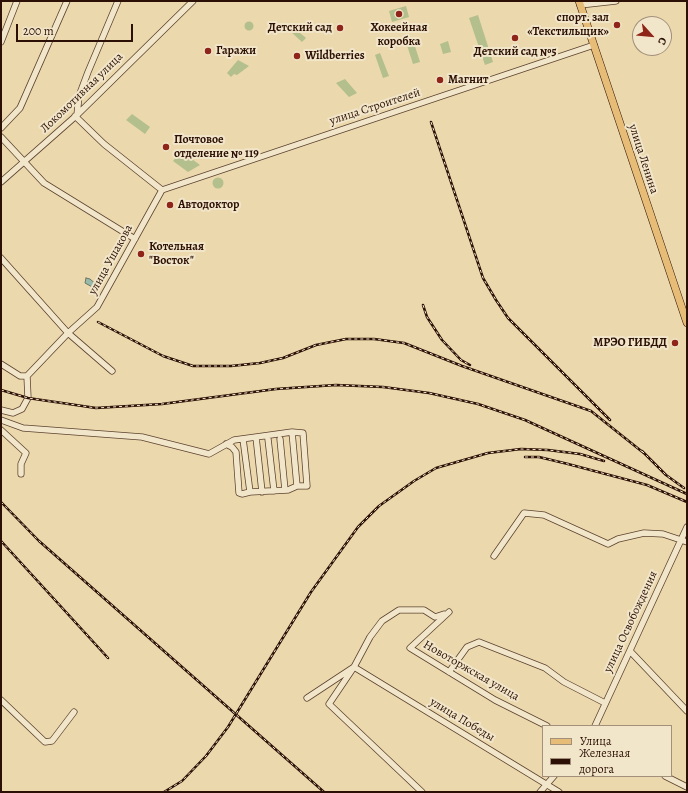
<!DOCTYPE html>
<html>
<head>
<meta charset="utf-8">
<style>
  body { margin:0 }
  #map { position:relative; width:688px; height:793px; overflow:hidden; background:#ebd8ad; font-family:Alegreya,serif }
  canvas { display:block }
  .frame { position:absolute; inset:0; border:2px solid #2c1005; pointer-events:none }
  .legend { position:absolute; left:542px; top:725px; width:130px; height:52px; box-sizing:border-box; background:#f2e6ca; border:1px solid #a3907b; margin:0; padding:5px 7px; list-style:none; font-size:12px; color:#2c1005 }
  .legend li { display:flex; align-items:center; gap:8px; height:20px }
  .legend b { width:20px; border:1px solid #a3907b }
  .north { position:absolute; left:632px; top:16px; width:40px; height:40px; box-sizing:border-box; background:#f2e6ca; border:1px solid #a3907b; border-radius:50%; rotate:117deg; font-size:11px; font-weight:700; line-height:16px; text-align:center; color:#2c1005 }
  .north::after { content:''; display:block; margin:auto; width:14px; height:18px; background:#8f2418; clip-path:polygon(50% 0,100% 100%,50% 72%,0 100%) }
  .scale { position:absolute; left:16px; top:24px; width:117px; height:18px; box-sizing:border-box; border:2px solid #2c1005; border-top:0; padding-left:5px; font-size:12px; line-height:14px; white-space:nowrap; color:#2c1005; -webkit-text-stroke:3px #f2e6ca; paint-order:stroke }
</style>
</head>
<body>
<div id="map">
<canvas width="688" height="793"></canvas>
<div class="frame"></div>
<ul class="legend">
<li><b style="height:5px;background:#e6bc76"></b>Улица</li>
<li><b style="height:5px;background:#2c1005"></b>Железная дорога</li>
</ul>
<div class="north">С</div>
<div class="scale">200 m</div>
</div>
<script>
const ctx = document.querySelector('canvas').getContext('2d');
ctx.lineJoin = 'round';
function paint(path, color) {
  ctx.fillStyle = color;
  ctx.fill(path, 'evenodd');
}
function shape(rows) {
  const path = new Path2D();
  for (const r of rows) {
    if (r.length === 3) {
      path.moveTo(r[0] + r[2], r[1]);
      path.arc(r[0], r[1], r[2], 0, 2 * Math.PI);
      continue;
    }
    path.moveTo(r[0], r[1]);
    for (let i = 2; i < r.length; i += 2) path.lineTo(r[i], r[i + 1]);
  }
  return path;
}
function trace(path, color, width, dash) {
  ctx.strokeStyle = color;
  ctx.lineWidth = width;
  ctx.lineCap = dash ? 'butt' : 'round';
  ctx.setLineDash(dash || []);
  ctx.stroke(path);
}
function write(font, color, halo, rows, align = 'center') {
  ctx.font = font + ' Alegreya,serif';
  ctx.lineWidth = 4;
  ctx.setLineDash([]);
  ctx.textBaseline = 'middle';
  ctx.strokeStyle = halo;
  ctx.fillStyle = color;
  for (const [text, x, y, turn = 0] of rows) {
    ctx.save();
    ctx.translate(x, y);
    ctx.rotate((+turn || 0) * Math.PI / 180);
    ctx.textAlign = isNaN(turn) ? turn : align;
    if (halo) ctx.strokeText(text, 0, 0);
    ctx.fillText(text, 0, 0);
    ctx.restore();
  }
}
paint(shape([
  [406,6,409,17,392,22,389,11],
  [478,15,493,62,485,65,469,18],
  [249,26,4.5],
  [293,27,306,38,302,42,290,31],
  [412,37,420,62,413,64,405,39],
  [448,41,451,52,443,54,440,44],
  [380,53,389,76,383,78,375,55],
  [238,60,249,66,237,75,234,74,231,77,227,73],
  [345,79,357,93,349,97,336,83],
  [132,114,150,127,145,134,126,120],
  [181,151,200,165,188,172,173,161],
  [218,183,5.5]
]), '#b3bf8d');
const water = shape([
  [86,278,90,279,98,286,96,289,85,283,86,278]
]);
paint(water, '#98baa8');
trace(water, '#6d7667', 1);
const minor = shape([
  [580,5,616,1],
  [1,42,17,1],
  [77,115,79,96,88,72,118,1],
  [75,116,104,144,162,190],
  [1,128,20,108,67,1],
  [1,137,44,183,135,239],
  [1,182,77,115,193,1],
  [162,190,594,45],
  [1,258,68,333,112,371],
  [1,364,20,376,27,376],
  [27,376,68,333,97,307,162,190],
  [1,410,13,413,22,409,28,398,27,376],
  [1,420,23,428,142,437,209,454,234,440,256,437,292,432,303,433,307,486,297,486,288,490,250,492,243,439],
  [1,430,26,453,21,464,21,474],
  [292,432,297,486],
  [256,437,262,492],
  [268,439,274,491],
  [280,439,285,490],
  [226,444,232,447,236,452,239,493,242,494,250,492],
  [494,556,524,513,544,515,608,544,618,539,644,533,663,534,687,542],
  [449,612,410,648,495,700,547,726],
  [630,651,687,711],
  [449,672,467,647,479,642,545,668,564,682,605,703],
  [307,698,354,667,370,637,382,621,399,610,424,610,435,617,444,614],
  [1,700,45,742,52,741,74,712],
  [595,726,687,527],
  [665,776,687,787],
  [422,792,329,704,354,667,559,792],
  [540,792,554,776]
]);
const major = shape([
  [579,1,687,323]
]);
trace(minor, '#5c422f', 7);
trace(major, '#2c1005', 8);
trace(minor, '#f2e6ca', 5.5);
trace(major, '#e6bc76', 7);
const rail = shape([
  [431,122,483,278,496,300,508,318,610,420],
  [423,305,427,317,442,340,461,360,470,365],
  [98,322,163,356,193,366,231,366,260,363,283,358,316,345,346,339,374,339,404,343,462,366,591,411,645,454],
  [1,390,28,398,96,408,162,404,276,389,336,385,383,387,429,393,478,404,525,420,687,494],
  [642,451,666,475,684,488],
  [525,457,539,457,568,464,647,485,687,502],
  [1,502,39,541,324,792],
  [1,541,108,658],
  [164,792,182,781,206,756,228,727,311,592,358,527,379,506,414,481,436,468,488,453,521,449,548,450,580,454,604,461]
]);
trace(rail, '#2c1005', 2.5);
trace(rail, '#f2e6ca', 1, [3]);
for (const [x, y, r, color] of [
  [399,14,4,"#8f2418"],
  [617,25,4,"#8f2418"],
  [340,28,4,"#8f2418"],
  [515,38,4,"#8f2418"],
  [208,51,4,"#8f2418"],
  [297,56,4,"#8f2418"],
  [440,80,4,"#8f2418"],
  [166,147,4,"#8f2418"],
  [170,205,4,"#8f2418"],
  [141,254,4,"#8f2418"],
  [675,343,4,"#8f2418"]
]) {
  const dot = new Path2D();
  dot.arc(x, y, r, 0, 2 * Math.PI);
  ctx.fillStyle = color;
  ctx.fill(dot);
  trace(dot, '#f2e6ca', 1.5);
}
write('bold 12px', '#2c1005', '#f2e6ca', [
  ["спорт. зал",609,18,"right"],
  ["«Текстильщик»",609,32,"right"],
  ["Детский сад",332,28,"right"],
  ["Хокеейная",399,28,"center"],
  ["коробка",399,42,"center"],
  ["Гаражи",216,51],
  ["Детский сад №5",515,52,"center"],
  ["Wildberries",305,56],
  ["Магнит",448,80],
  ["Почтовое",174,140],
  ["отделение № 119",174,154],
  ["Автодоктор",178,205],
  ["Котельная",149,247],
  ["\"Восток\"",149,261],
  ["МРЭО ГИБДД",667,343,"right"]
], 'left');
write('12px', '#2c1005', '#f2e6ca', [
  ["Локомотивная улица",82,93,-44],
  ["улица Строителей",375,107,-18],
  ["улица Ленина",643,159,72],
  ["улица Ушакова",111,260,-61],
  ["улица Освобождения",631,622,-65],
  ["Новоторжская улица",471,671,30],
  ["улица Победы",462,720,31]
]);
</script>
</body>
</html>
